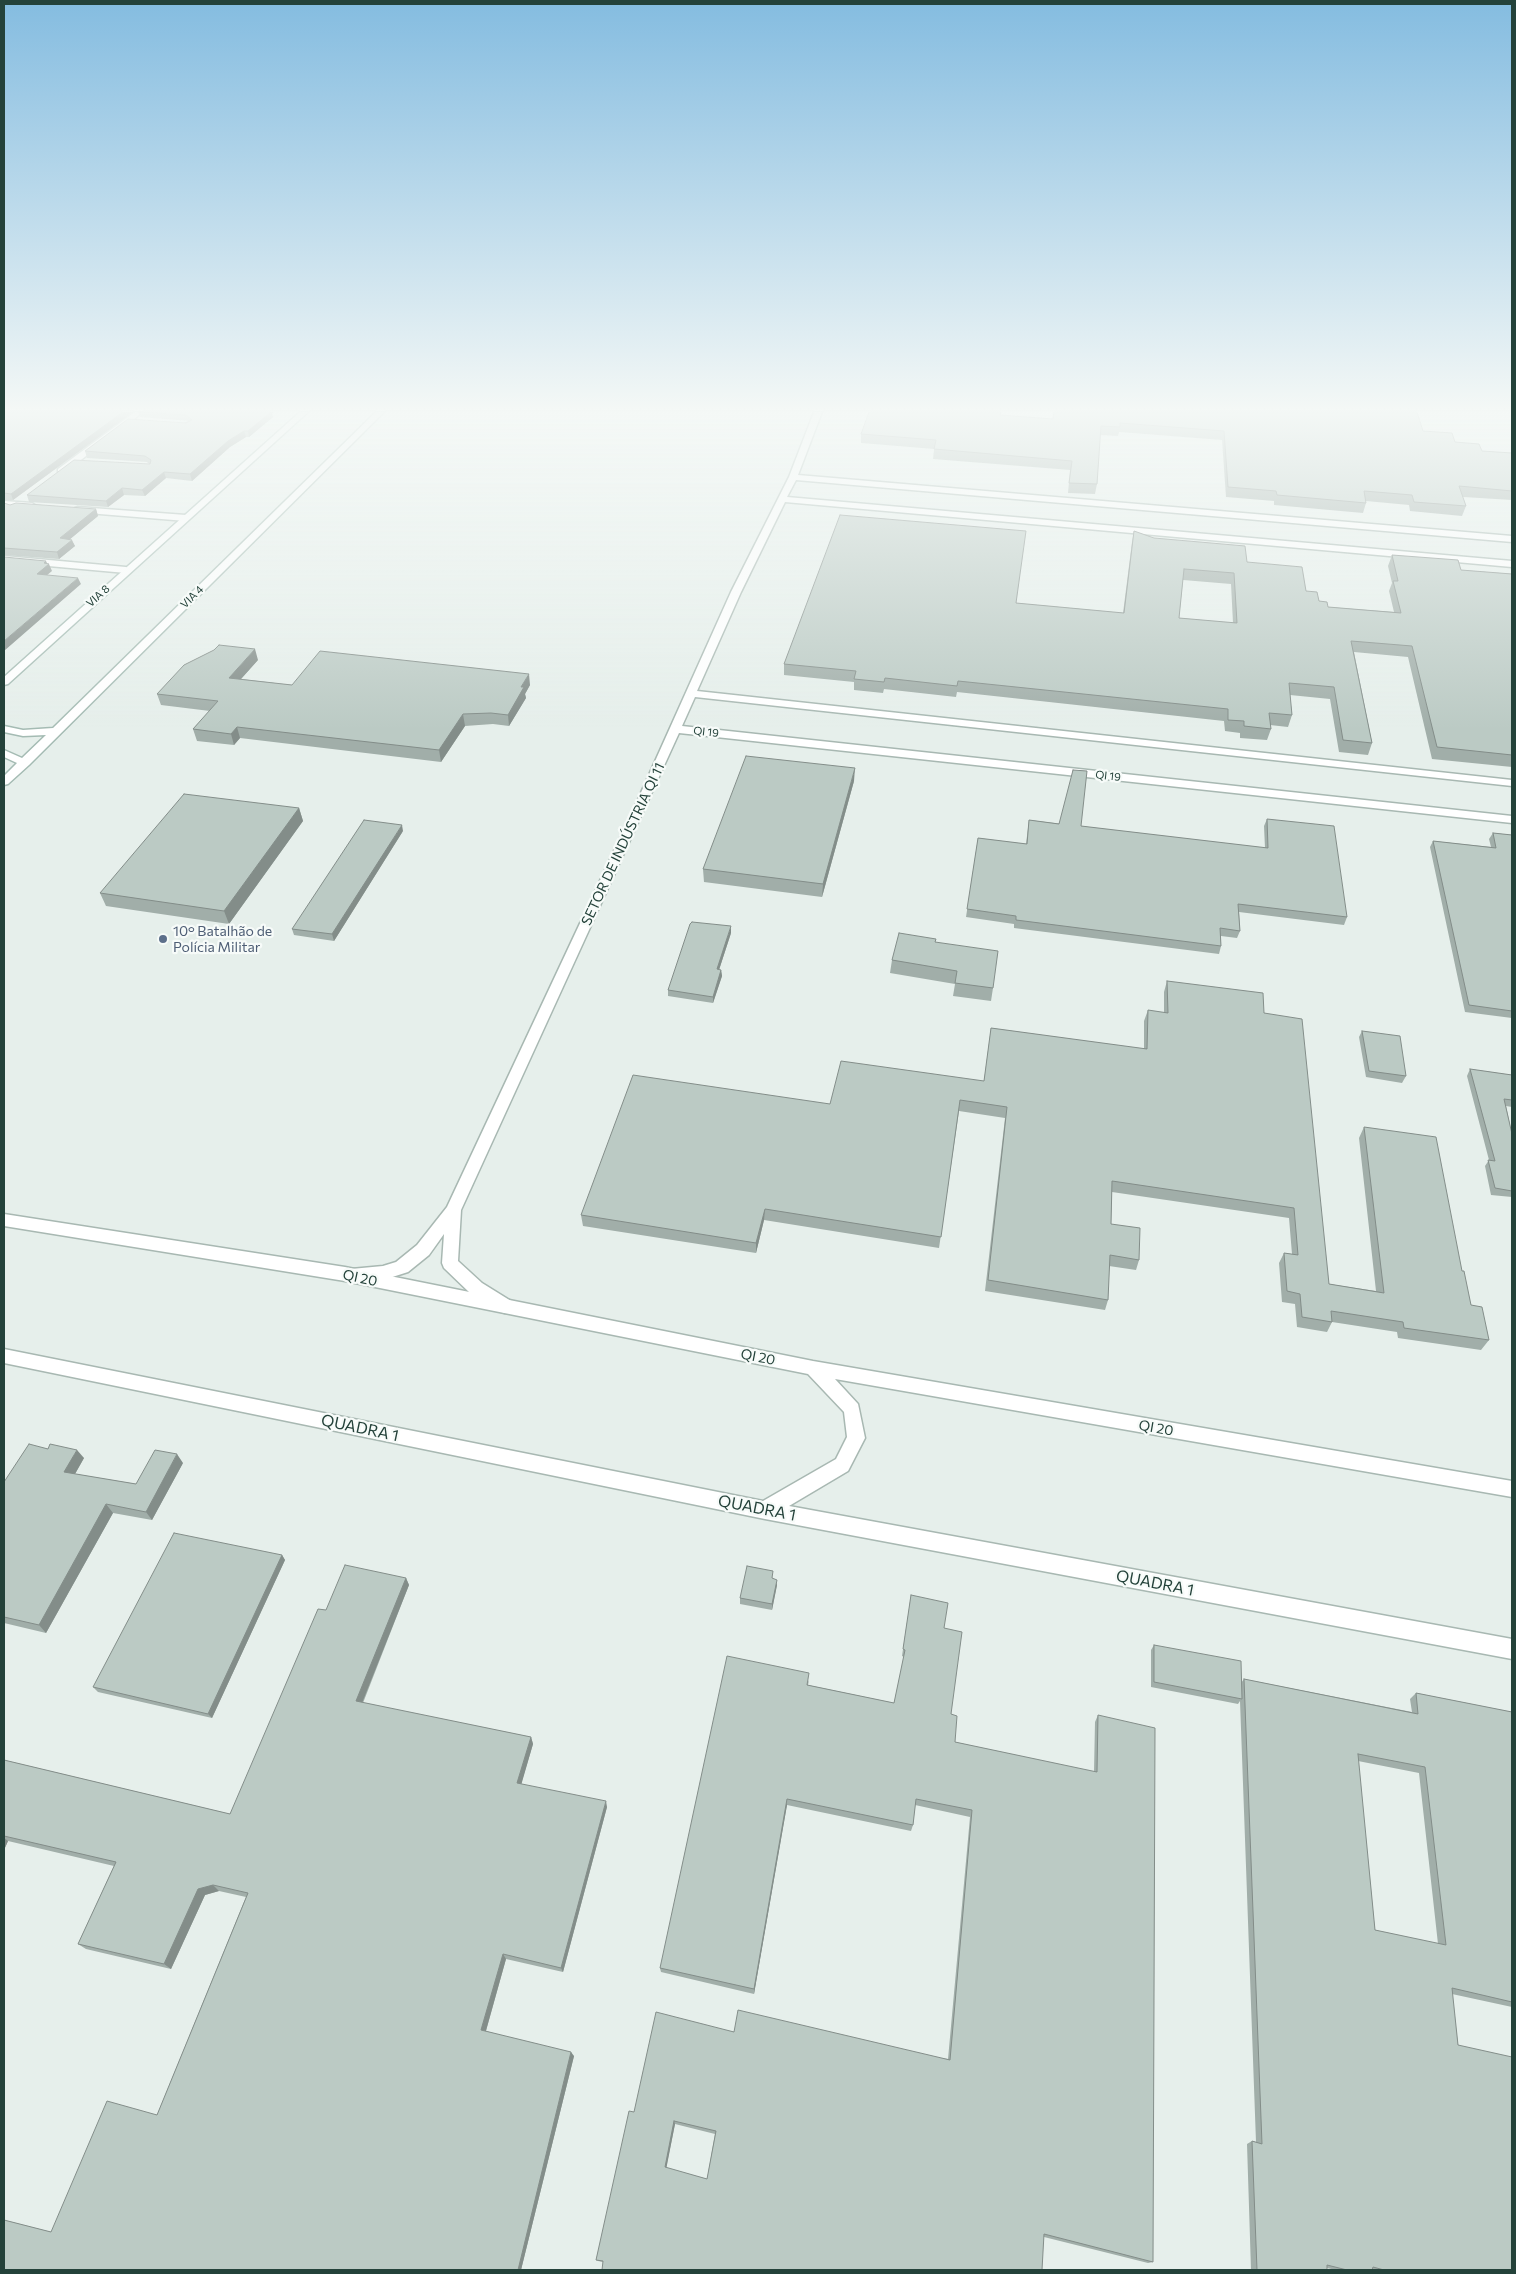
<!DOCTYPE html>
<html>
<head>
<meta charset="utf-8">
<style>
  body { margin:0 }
  #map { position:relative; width:1516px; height:2274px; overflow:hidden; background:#e6efeb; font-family:Commissioner,sans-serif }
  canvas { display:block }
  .frame { position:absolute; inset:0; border:5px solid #24423a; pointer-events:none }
</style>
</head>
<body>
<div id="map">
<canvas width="1516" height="2274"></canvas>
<div class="frame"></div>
</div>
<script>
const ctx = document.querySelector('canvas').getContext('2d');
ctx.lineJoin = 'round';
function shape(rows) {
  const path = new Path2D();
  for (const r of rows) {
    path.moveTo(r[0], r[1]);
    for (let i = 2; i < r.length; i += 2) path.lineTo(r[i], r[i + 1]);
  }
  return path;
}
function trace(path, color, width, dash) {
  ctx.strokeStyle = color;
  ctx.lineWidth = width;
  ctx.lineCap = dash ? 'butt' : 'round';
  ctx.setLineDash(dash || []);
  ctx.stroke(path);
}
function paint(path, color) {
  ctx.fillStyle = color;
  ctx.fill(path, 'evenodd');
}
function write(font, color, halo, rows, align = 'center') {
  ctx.font = font + ' Commissioner,sans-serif';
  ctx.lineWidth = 4.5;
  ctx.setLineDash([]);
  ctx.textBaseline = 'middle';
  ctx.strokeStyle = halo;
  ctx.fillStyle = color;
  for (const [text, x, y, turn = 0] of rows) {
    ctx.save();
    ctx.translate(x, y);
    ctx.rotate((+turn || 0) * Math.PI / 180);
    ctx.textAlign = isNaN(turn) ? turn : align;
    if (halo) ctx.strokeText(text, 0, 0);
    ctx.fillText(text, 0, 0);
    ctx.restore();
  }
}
const minor = shape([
  [135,412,143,412,64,473,58,473,58,469,135,412],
  [814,412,822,412,798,475,1512,536,1512,542,796,480,787,497,1512,561,1512,567,785,502,741,592,697,691,1512,780,1512,786,695,697,682,726,1512,816,1512,823,679,733,461,1210,458,1261,482,1283,511,1301,513,1306,511,1311,505,1313,499,1311,470,1293,444,1268,442,1263,444,1234,429,1255,408,1272,383,1280,357,1281,351,1279,349,1274,351,1269,383,1266,396,1262,417,1245,447,1207,635,806,731,592,789,477,814,412],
  [4,501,32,503,36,506,32,509,4,507,4,501],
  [78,507,186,515,190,518,186,521,75,512,75,508,78,507],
  [4,556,126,567,131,570,126,573,4,562,4,556]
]);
const tertiary = shape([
  [4,1214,345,1267,813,1361,1512,1481,1512,1497,835,1379,858,1404,865,1438,848,1471,789,1506,1512,1639,1512,1659,765,1519,4,1363,4,1349,763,1501,836,1459,847,1437,844,1412,808,1374,345,1281,4,1226,4,1214]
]);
const secondary = shape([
  [300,412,308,412,8,684,4,685,4,677,300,412],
  [376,412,384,412,29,765,8,784,4,785,4,776,17,763,4,757,4,750,22,758,46,735,23,736,4,732,4,726,23,730,53,728,376,412]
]);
trace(minor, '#a8b8b2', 3);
trace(tertiary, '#a8b8b2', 3);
trace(secondary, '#a4bbb3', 3);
paint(minor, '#fff');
paint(tertiary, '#fff');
paint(secondary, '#fff');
paint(shape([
  [4,412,133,412,13,500,4,500],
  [138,412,274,412,272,413,273,417,249,437,246,437,230,447,192,481,166,478,145,496,124,495,108,507,29,502,27,495,149,464,147,462,87,458,85,451,189,421,140,417],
  [1000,415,1053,419,1423,431,1482,451,1512,453,1512,500,1463,497,1466,506,1462,516,1410,511,1409,505,1366,501,1366,503,1363,513,1274,505,1274,501,1226,497,1222,440,1119,432,1118,436,1100,435,1097,484,1095,494,1068,493,1070,470,933,459,934,449,861,443,861,434],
  [4,503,10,505,96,509,98,516,70,539,75,546,59,559,4,555],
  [1134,531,1154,538,1247,562,1306,591,1319,601,1328,607,1394,612,1389,591,1392,583,1388,566,1392,555,1461,570,1512,574,1512,767,1432,759,1408,657,1354,652,1372,743,1368,755,1339,752,1330,699,1290,695,1292,715,1288,727,1270,725,1271,729,1267,740,1240,738,1240,733,1225,731,1224,721,957,692,956,697,884,689,883,693,854,690,854,682,784,675,784,664,1016,603,1123,613,1132,542],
  [1183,580,1231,584,1233,623,1179,618],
  [258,660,241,679,292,685,530,685,525,694,526,698,509,726,493,724,465,726,441,762,240,738,234,745,197,741,193,729,210,711,161,705,157,694],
  [854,781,822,897,704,882,703,869],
  [299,808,303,821,229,924,106,906,100,893],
  [1267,819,1347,917,1344,925,1239,912,1240,931,1237,938,1221,936,1221,946,1219,954,1014,928,1014,924,966,917,978,838,1026,844,1029,820,1265,848,1264,826],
  [403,831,334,941,294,935,292,929],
  [1493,833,1512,835,1512,1018,1465,1012,1430,847,1433,841,1491,847,1489,839],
  [731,933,719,970,721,970,722,976,713,1003,668,996,668,990],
  [935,942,993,988,991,1001,953,996,955,984,890,973,892,960],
  [1167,981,1264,1013,1329,1284,1376,1291,1359,1138,1364,1127,1462,1271,1471,1305,1489,1340,1481,1350,1398,1338,1397,1332,1332,1322,1327,1332,1297,1327,1295,1304,1282,1302,1279,1263,1284,1253,1292,1254,1289,1218,1112,1192,1111,1224,1139,1260,1136,1270,1109,1266,1108,1300,1105,1310,985,1291,1005,1118,959,1111,939,1248,764,1220,756,1253,583,1226,581,1215,830,1104,984,1081,991,1028,1144,1049,1144,1021,1148,1010,1164,1013,1164,992],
  [1362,1031,1406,1076,1402,1083,1366,1077,1359,1037],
  [1470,1069,1512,1075,1512,1107,1506,1106,1512,1134,1512,1197,1491,1195,1485,1166,1489,1160,1467,1076],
  [48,1449,84,1458,75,1474,136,1484,183,1463,152,1520,113,1513,46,1633,4,1623,4,1482],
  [282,1555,285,1560,212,1718,98,1692,93,1687],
  [406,1578,409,1585,363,1703,531,1737,533,1744,521,1784,607,1807,563,1972,506,1959,486,2031,574,2056,521,2270,4,2270,4,2220,51,2232,157,2115,246,1897,219,1891,205,1895,171,1969,86,1949,78,1944,114,1866,8,1841,4,1850,4,1760,230,1814,326,1610],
  [773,1579,777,1585,772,1610,740,1604,740,1598],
  [911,1595,944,1628,951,1714,955,1742,1094,1772,1095,1722,1098,1715,1153,2262,1148,2263,1044,2237,603,2262,598,2261,596,2260,634,2112,734,2032,948,2059,970,1817,915,1805,913,1825,911,1831,787,1805,754,1994,661,1972,660,1968,809,1680,808,1685,894,1703,904,1657,902,1656],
  [675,2124,715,2134,707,2179,666,2168],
  [1154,1645,1241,1683,1244,1679,1412,1712,1410,1699,1416,1693,1512,1712,1512,2007,1452,1994,1458,2045,1512,2270,1336,2270,1327,2268,1327,2270,1251,2270,1247,2144,1252,2141,1256,2142,1240,1701,1238,1704,1151,1687,1151,1650],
  [1358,1761,1419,1773,1438,1944,1375,1930]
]), '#a1aea9');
paint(shape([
  [123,412,133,412,13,500,11,494],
  [267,412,274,412,272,413,273,417,249,437,248,431],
  [244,431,246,437,230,447,192,481,190,474,228,441],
  [164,472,166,478,145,496,142,490],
  [122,488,124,495,108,507,106,501],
  [96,509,98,516,63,545,60,538],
  [72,540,75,546,59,559,57,552],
  [46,561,48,565,49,564,52,571,40,581,37,574,44,563],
  [78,578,81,584,4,651,4,641],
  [255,649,258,660,232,689,229,678],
  [529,674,530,685,525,694,526,698,509,726,508,715,521,687],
  [463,714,465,726,441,762,439,750],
  [237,727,240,738,234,745,231,734],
  [855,768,854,781,822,897,823,884],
  [299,808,303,821,229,924,224,911],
  [402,825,403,831,334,941,332,934],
  [731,926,731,933,717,976,717,969],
  [721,970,722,976,713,1003,713,997],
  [765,1209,764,1220,756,1253,756,1243],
  [77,1450,84,1458,71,1481,64,1472],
  [177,1454,183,1463,152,1520,146,1512],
  [106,1504,113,1513,46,1633,39,1625],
  [282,1555,285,1560,212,1718,208,1714],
  [406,1578,409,1585,360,1708,356,1701],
  [777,1580,777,1585,772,1610,772,1604],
  [531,1737,533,1744,520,1789,517,1783],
  [787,1799,787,1805,754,1994,754,1989],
  [606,1801,607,1807,563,1972,561,1968],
  [4,1838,8,1841,4,1850],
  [213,1885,219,1891,205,1895,171,1969,164,1964,198,1889],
  [503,1954,506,1959,485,2034,481,2030],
  [571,2052,574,2056,521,2270,518,2270],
  [674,2121,675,2124,666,2170,665,2167]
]), '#838d89');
const building = shape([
  [4,412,123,412,11,494,4,493,4,412],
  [140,412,271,412,248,431,244,431,228,441,190,474,164,472,142,490,122,488,106,501,27,495,74,460,150,464,151,460,145,456,85,451,128,419,186,423,192,420,186,415,140,412],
  [869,412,1001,412,1000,415,1053,419,1054,412,1417,412,1423,431,1452,433,1455,442,1479,444,1482,451,1512,453,1512,491,1459,486,1466,506,1414,502,1412,495,1364,491,1366,503,1277,495,1276,491,1228,487,1224,431,1120,423,1120,427,1101,426,1097,484,1069,483,1072,461,934,449,936,440,861,434,869,412],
  [4,503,10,505,16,503,96,509,60,538,72,540,57,552,4,548,4,503],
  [840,515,1026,531,1016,603,1124,613,1134,531,1154,538,1245,546,1247,562,1302,567,1306,591,1317,592,1319,601,1327,602,1328,607,1401,613,1393,581,1398,581,1392,555,1458,560,1461,570,1512,574,1512,755,1437,747,1412,646,1351,641,1372,743,1343,740,1334,687,1289,683,1292,715,1269,713,1271,729,1244,726,1244,721,1228,720,1228,709,958,681,957,686,885,678,884,682,854,679,856,671,784,664,840,515],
  [1184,569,1234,573,1237,623,1179,618,1184,569],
  [4,557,46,561,44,563,49,564,37,574,78,578,4,641,4,557],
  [219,645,255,649,229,678,292,685,320,651,529,674,521,687,524,687,508,715,491,713,463,714,439,750,237,727,231,734,193,729,218,701,157,694,184,665,214,650,219,645],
  [746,756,855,768,823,884,703,869,746,756],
  [1073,770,1087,771,1081,826,1268,848,1267,819,1334,826,1347,917,1238,904,1240,931,1220,928,1221,946,1016,920,1016,916,967,909,978,838,1027,844,1029,820,1059,824,1073,770],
  [184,794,299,808,224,911,100,893,184,794],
  [364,820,402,825,332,934,292,929,364,820],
  [1493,833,1512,835,1512,1011,1469,1005,1433,841,1496,848,1493,833],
  [692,922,731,926,717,969,721,970,713,997,668,990,690,924,692,922],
  [899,933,936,939,935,942,998,951,993,988,955,983,957,971,892,960,899,933],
  [1167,981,1263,993,1264,1013,1302,1019,1329,1284,1384,1293,1364,1127,1436,1137,1462,1271,1464,1271,1471,1305,1482,1307,1489,1340,1404,1328,1403,1322,1331,1311,1332,1322,1302,1317,1300,1294,1287,1291,1284,1253,1298,1255,1294,1208,1112,1181,1111,1224,1140,1228,1139,1260,1110,1255,1108,1300,988,1280,1007,1107,960,1100,941,1237,765,1209,756,1243,581,1215,633,1075,830,1104,841,1061,984,1081,991,1028,1147,1049,1148,1010,1168,1013,1167,981],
  [1362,1031,1400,1036,1406,1076,1369,1071,1362,1031],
  [1470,1069,1512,1075,1512,1100,1504,1099,1512,1134,1512,1191,1495,1188,1488,1160,1495,1161,1470,1069],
  [29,1444,48,1449,50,1444,77,1450,64,1472,136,1484,155,1450,177,1454,146,1512,106,1504,39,1625,4,1617,4,1482,29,1444],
  [174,1533,282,1555,208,1714,93,1687,174,1533],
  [345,1565,406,1578,356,1701,531,1737,517,1783,606,1801,561,1968,503,1954,481,2030,571,2052,518,2270,4,2270,4,2220,51,2232,107,2101,157,2115,248,1893,213,1885,198,1889,164,1964,78,1944,116,1862,4,1836,4,1760,230,1814,318,1609,326,1610,345,1565],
  [747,1566,773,1571,772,1578,777,1580,772,1604,740,1598,747,1566],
  [911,1595,948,1603,944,1628,962,1632,951,1714,957,1716,955,1742,1097,1772,1098,1715,1155,1728,1153,2262,1044,2234,1042,2270,602,2270,603,2261,596,2260,629,2111,634,2112,656,2012,734,2032,738,2010,950,2060,972,1810,916,1799,913,1825,787,1799,754,1989,660,1968,727,1656,809,1673,807,1685,894,1703,905,1650,903,1649,911,1595],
  [674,2121,716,2131,707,2179,665,2167,674,2121],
  [1154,1645,1241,1661,1242,1699,1154,1682,1154,1645],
  [1244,1679,1418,1714,1416,1693,1512,1712,1512,2002,1452,1988,1458,2045,1512,2057,1512,2270,1384,2270,1373,2267,1372,2270,1347,2270,1327,2265,1327,2270,1257,2270,1252,2141,1262,2144,1244,1679],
  [1358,1754,1425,1767,1446,1945,1375,1930,1358,1754]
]);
paint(building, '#bbcac4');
trace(building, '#838d89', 1);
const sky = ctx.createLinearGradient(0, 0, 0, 730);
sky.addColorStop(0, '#84bce0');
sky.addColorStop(0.56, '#f4f8f6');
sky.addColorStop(1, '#f4f8f600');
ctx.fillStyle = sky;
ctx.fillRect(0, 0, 1516, 730);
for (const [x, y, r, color] of [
  [163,939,5,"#5c6f8a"]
]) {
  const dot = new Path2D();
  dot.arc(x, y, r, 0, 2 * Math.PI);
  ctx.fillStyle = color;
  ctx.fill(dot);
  trace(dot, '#f7fbf9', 2);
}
write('11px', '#24423a', '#f7fbf9', [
  ["VIA 8",98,596,-42],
  ["VIA 4",192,597,-45],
  ["QI 19",706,732,6],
  ["QI 19",1108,776,6]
]);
write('14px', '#24423a', '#f7fbf9', [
  ["SETOR DE INDÚSTRIA QI 11",623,844,-65],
  ["QI 20",360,1278,12],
  ["QI 20",758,1357,11],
  ["QI 20",1156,1428,10]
]);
write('14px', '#4e5e75', '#f7fbf9', [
  ["10° Batalhão de",173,931],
  ["Polícia Militar",173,947]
], 'left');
write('16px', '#24423a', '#f7fbf9', [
  ["QUADRA 1",360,1428,12],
  ["QUADRA 1",757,1508,11],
  ["QUADRA 1",1155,1583,11]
]);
</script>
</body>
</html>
